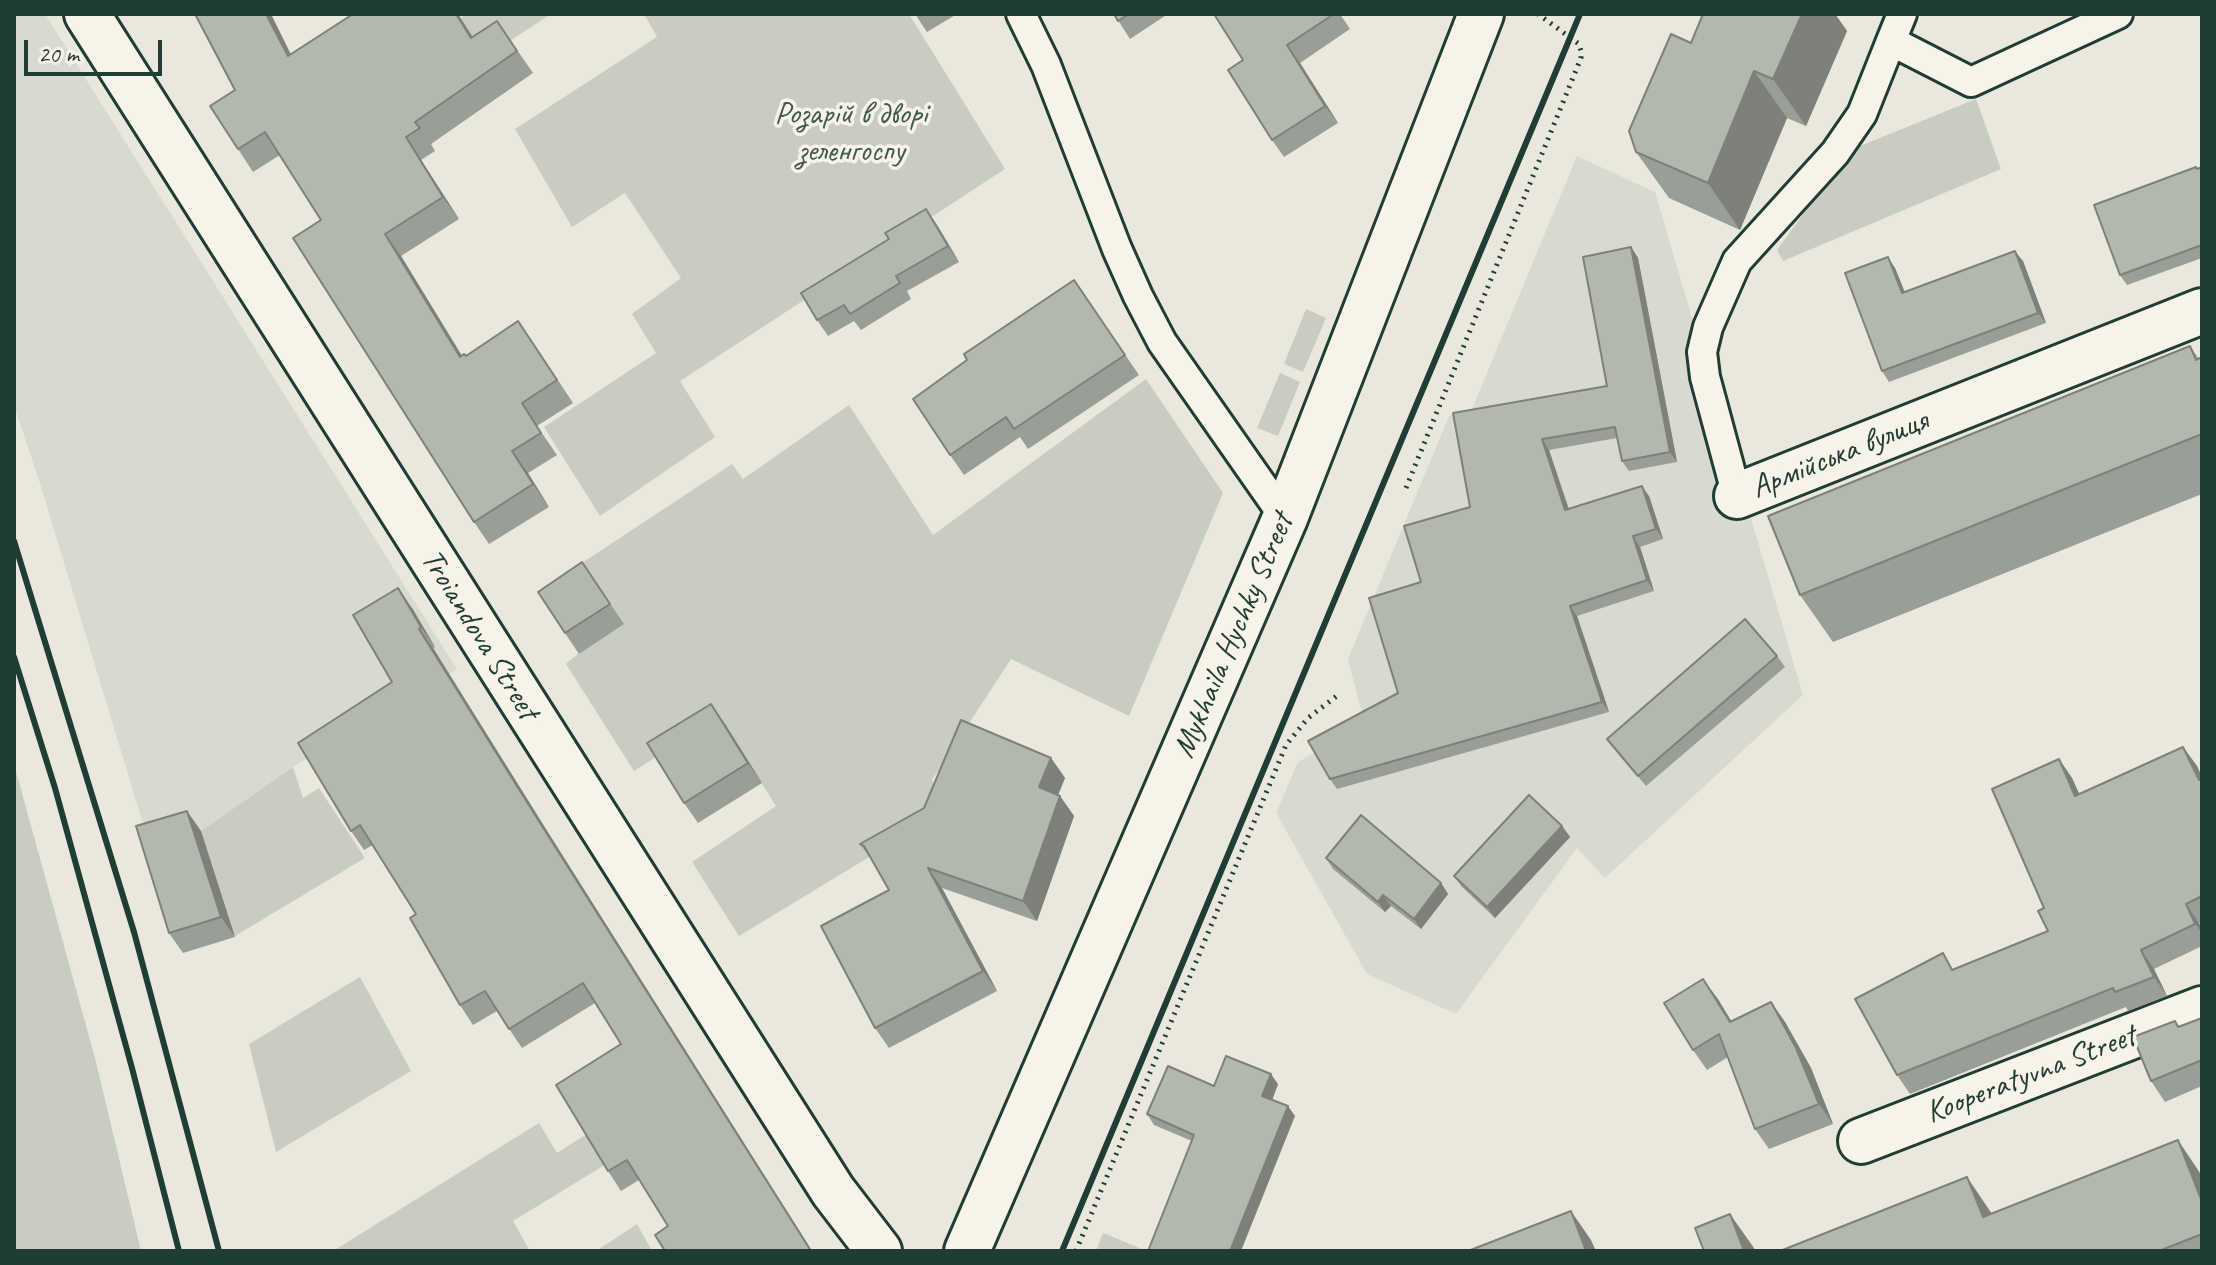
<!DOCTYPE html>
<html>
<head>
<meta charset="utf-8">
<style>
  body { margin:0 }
  #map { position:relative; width:2216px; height:1265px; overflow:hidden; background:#eae8dd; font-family:Caveat,sans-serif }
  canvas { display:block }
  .frame { position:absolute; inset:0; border:16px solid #1f3d34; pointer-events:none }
  .scale { position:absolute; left:24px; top:40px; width:138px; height:36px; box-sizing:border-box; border:4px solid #1f3d34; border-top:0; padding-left:10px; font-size:24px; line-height:28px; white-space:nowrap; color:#1f3d34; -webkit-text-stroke:6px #f7f3e8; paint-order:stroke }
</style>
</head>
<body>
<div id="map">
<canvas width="2216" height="1265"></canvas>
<div class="frame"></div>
<div class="scale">20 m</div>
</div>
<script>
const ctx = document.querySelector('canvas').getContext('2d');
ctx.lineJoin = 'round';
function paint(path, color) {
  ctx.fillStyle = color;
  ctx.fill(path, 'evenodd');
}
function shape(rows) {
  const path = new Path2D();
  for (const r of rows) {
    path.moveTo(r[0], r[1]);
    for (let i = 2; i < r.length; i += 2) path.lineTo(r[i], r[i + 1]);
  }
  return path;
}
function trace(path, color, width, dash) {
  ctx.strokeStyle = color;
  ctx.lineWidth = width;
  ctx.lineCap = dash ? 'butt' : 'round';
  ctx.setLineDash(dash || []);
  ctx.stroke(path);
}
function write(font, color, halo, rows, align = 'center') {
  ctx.font = font + ' Caveat,sans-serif';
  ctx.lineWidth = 7;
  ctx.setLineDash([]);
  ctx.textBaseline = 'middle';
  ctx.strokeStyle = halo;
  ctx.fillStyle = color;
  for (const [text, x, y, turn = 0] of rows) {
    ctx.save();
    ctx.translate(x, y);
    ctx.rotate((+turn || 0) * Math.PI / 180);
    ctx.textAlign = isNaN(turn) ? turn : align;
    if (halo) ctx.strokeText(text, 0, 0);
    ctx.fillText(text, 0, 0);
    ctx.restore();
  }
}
paint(shape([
  [14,14,45,14,457,669,323,754,320,751,293,767,201,831,150,847,38,477,14,405],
  [1577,156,1655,192,1803,695,1605,878,1577,848,1456,1014,1367,974,1276,813,1298,762,1365,725,1348,659,1449,416,1472,409]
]), '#d9dacf');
paint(shape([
  [466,14,551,14,476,63,451,26],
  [644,14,909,14,1005,169,680,381,715,437,600,516,544,427,656,353,632,314,681,278,625,193,572,227,515,129,657,37],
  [1976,99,2001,169,1783,261,1777,250,1850,150],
  [1306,309,1326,318,1303,372,1284,364],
  [1280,373,1300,382,1278,436,1257,428],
  [1146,379,1223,493,1129,716,1011,659,932,780,950,808,739,936,692,862,776,806,720,717,634,771,566,664,579,653,538,592,732,464,743,479,849,405,933,535],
  [14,764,96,1062,141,1251,14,1251],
  [293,767,303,798,319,788,365,858,235,936,201,831],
  [360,977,411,1071,276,1152,249,1044],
  [607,1121,626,1152,513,1221,530,1251,333,1251,539,1123,557,1153],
  [637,1224,652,1251,596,1251],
  [1103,1233,1147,1251,1096,1251]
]), '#c8ccc1');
const lane = shape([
  [1021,14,1046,65,1117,249,1138,296,1162,342,1285,518],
  [1902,14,1891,41,1971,82,2118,14],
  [1737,496,1705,377,1702,352,1708,327,1737,261,1835,153,1862,114,1891,41]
]);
const street = shape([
  [87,14,833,1191,879,1251],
  [1737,496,2202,311],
  [1861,1141,2202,1009]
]);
const secondary = shape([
  [967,1251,1285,518,1481,14]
]);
trace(lane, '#1f3d34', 34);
trace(street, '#1f3d34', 50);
trace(secondary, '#1f3d34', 50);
trace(shape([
  [1406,488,1581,58,1581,51,1579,44,1538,14],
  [1076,1251,1286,745,1308,718,1338,695]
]), '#1f3d34', 5, [2, 6]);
trace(lane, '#f7f3e8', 28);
trace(street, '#f7f3e8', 44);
trace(secondary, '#f7f3e8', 44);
trace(shape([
  [14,541,134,932,219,1251],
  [14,657,55,788,132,1068,179,1251],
  [1062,1251,1580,14]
]), '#1f3d34', 6);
paint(shape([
  [353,14,458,14,473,37,497,21,533,73,431,144,435,151,421,160,459,219,401,256,462,356,466,356,534,344,573,403,537,426,557,455,528,473,549,507,489,544,474,522,321,220,280,155,253,172,238,149,235,90],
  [915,14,957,14,927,32],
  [1114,14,1168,14,1130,39],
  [1214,14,1340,14,1350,29,1300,63,1338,123,1284,157,1272,140,1243,60],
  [1703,14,1835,14,1847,31,1806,126,1787,118,1740,230,1669,198,1636,152,1691,43],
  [2202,167,2202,258,2127,285,2120,275,2198,169],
  [937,225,959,262,907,291,911,299,861,330,854,321,828,336,817,320,889,239],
  [1631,247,1638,258,1677,462,1629,471,1622,461,1617,438,1549,450,1569,509,1649,496,1663,539,1640,547,1654,591,1577,616,1609,712,1337,789,1330,779,1398,693,1421,582,1470,507,1453,413,1607,386],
  [2023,261,2046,323,1889,382,1882,371,1895,268,1905,292],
  [1074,280,1139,375,1028,449,1020,437,964,475,950,455,967,360],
  [2190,346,2199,359,2202,357,2202,494,1833,642,1800,595],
  [596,583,624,624,579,654,565,633],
  [412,608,435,647,433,648,544,826,812,1251,668,1226,639,1180,621,1191,608,1171,621,1044,595,1003,522,1048,497,1011,473,1025,460,1005,416,914,373,845,364,850,351,831],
  [1777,656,1785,667,1646,786,1607,739],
  [725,724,762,783,698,823,684,803],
  [2183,747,2197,766,2202,777,2202,922,2199,923,2202,929,2202,946,2154,969,2167,996,2128,1011,2126,1007,1910,1094,1897,1075,1954,969,2048,931,2044,908,2059,759,2072,778,2079,794],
  [1051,758,1065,778,1058,795,1060,796,1074,816,1037,921,942,888,997,991,889,1048,875,1028,889,890,875,865,860,844],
  [1562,826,1570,837,1495,918,1462,887,1454,876],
  [201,831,235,937,183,953,169,933],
  [1326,858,1441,883,1448,894,1421,929,1391,906,1385,912,1333,869],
  [1703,979,1731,1021,1771,1002,1785,1022,1811,1068,1833,1124,1769,1149,1755,1129,1728,1057,1707,1070,1693,1050],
  [2202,1018,2202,1086,2165,1102,2151,1081,2175,1021,2180,1027],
  [1278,1084,1272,1100,1295,1116,1192,1141,1154,1125,1147,1114,1214,1086],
  [2202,1176,2202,1251,1780,1251,1990,1211,1992,1214]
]), '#999e96');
paint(shape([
  [266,14,271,14,303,79,288,56],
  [456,14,458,14,487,61,471,38],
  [1802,14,1835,14,1847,31,1806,126,1773,79],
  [1287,45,1300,63,1338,123,1325,106],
  [1754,71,1787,118,1740,230,1708,183],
  [406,137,421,160,459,219,443,197],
  [926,209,937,225,959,262,948,246],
  [385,234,401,256,476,379,460,357],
  [1631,247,1638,258,1677,462,1670,452],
  [2015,251,2023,261,2046,323,2038,313],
  [1888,257,1895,268,1909,304,1902,293],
  [1542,439,1549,450,1572,520,1565,510],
  [512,451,528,473,549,507,533,484],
  [1642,486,1649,496,1663,539,1656,529],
  [1633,536,1640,547,1654,591,1647,580],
  [398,588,412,608,435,647,421,627],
  [1570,606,1577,616,1609,712,1602,702],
  [419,629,433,648,544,826,812,1251,811,1251,530,807],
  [711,704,725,724,762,783,748,763],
  [2183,747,2197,766,2202,777,2202,784],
  [1051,758,1065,778,1053,807,1039,787],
  [2059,759,2072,778,2089,815,2075,796],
  [1060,796,1074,816,1037,921,1023,901],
  [187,811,201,831,235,937,221,917],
  [1562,826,1570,837,1495,918,1487,907],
  [928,868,942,888,997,991,983,971],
  [1441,883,1448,894,1421,929,1414,919],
  [1383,895,1391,906,1385,912,1378,902],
  [2186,904,2199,923,2202,929,2202,933,2195,924],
  [2141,950,2154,969,2167,996,2154,977],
  [1703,979,1718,999,1744,1042,1730,1022],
  [1771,1002,1785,1022,1811,1068,1833,1124,1819,1104],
  [1271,1074,1278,1084,1270,1106,1262,1096],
  [1288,1106,1295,1116,1241,1251,1230,1251],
  [2178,1140,2202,1176,2202,1202],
  [1967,1177,1990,1211,2007,1251,1983,1217],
  [1571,1211,1591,1240,1596,1251,1586,1251],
  [1730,1214,1754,1248,1755,1251,1744,1251]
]), '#7d817a');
const building = shape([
  [195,14,266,14,288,56,353,14,456,14,471,38,497,21,517,51,415,122,420,128,406,137,443,197,385,234,460,357,464,354,466,356,518,321,557,380,522,403,541,433,512,451,533,484,474,522,293,238,321,220,265,132,238,149,210,106,235,90,195,14],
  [1114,14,1129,14,1118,21,1114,14],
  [1214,14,1334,14,1287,45,1325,106,1272,140,1228,70,1243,60,1214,14],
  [1703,14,1802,14,1773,79,1754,71,1708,183,1636,152,1629,131,1671,34,1691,43,1703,14],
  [2196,167,2197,169,2202,167,2202,245,2120,275,2094,205,2196,167],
  [926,209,948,246,896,276,900,283,850,314,844,305,817,320,801,293,889,239,885,233,926,209],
  [1631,247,1670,452,1622,461,1615,427,1542,439,1565,510,1642,486,1656,529,1633,536,1647,580,1570,606,1602,702,1330,779,1308,741,1398,693,1369,598,1421,582,1404,526,1470,507,1453,413,1607,386,1583,257,1631,247],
  [2015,251,2038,313,1882,371,1845,273,1888,257,1902,293,2015,251],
  [1074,280,1125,355,1014,429,1006,417,950,455,913,399,967,360,964,354,1074,280],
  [2190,346,2196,360,2202,357,2202,434,1800,595,1768,516,2190,346],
  [582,562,610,604,565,633,538,592,582,562],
  [398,588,421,627,419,629,530,807,811,1251,665,1251,655,1235,668,1226,627,1160,608,1171,556,1085,621,1044,583,983,509,1029,485,991,460,1005,410,918,416,914,360,825,351,831,298,743,392,682,353,615,398,588],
  [1745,619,1777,656,1638,776,1607,739,1745,619],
  [711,704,748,763,684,803,647,743,711,704],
  [961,720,1051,758,1039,787,1060,796,1023,901,928,868,983,971,875,1028,821,926,889,890,864,846,860,844,924,808,961,720],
  [2183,747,2199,780,2202,778,2202,896,2186,904,2195,924,2141,950,2154,977,2115,992,2113,988,1897,1075,1855,999,1943,953,1952,970,2048,931,2038,911,2044,908,1992,789,2059,759,2075,796,2183,747],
  [1529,795,1562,826,1487,907,1454,876,1529,795],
  [187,811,221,917,169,933,136,826,187,811],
  [1361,815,1441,883,1414,919,1383,895,1378,902,1326,858,1361,815],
  [1703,979,1730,1022,1771,1002,1796,1048,1819,1104,1755,1129,1719,1034,1693,1050,1664,1003,1703,979],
  [2202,1018,2202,1060,2151,1081,2133,1037,2175,1021,2178,1027,2202,1018],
  [1226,1056,1271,1074,1262,1096,1288,1106,1230,1251,1148,1251,1194,1135,1147,1114,1168,1066,1214,1086,1226,1056],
  [2178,1140,2202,1202,2202,1234,2159,1251,1780,1251,1967,1177,1983,1217,2178,1140],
  [1571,1211,1586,1251,1468,1251,1571,1211],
  [1730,1214,1744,1251,1704,1251,1695,1228,1730,1214]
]);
paint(building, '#b2b8ae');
trace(building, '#7d817a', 2);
write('32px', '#415a50', '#f7f3e8', [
  ["Розарій в дворі",851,115],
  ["зеленгоспу",851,152]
]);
write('32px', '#1f3d34', '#f7f3e8', [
  ["Армійська вулиця",1840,455,-22],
  ["Troiandova Street",479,635,58],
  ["Mykhaila Hychky Street",1234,636,-67],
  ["Kooperatyvna Street",2031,1075,-21]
]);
</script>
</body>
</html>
